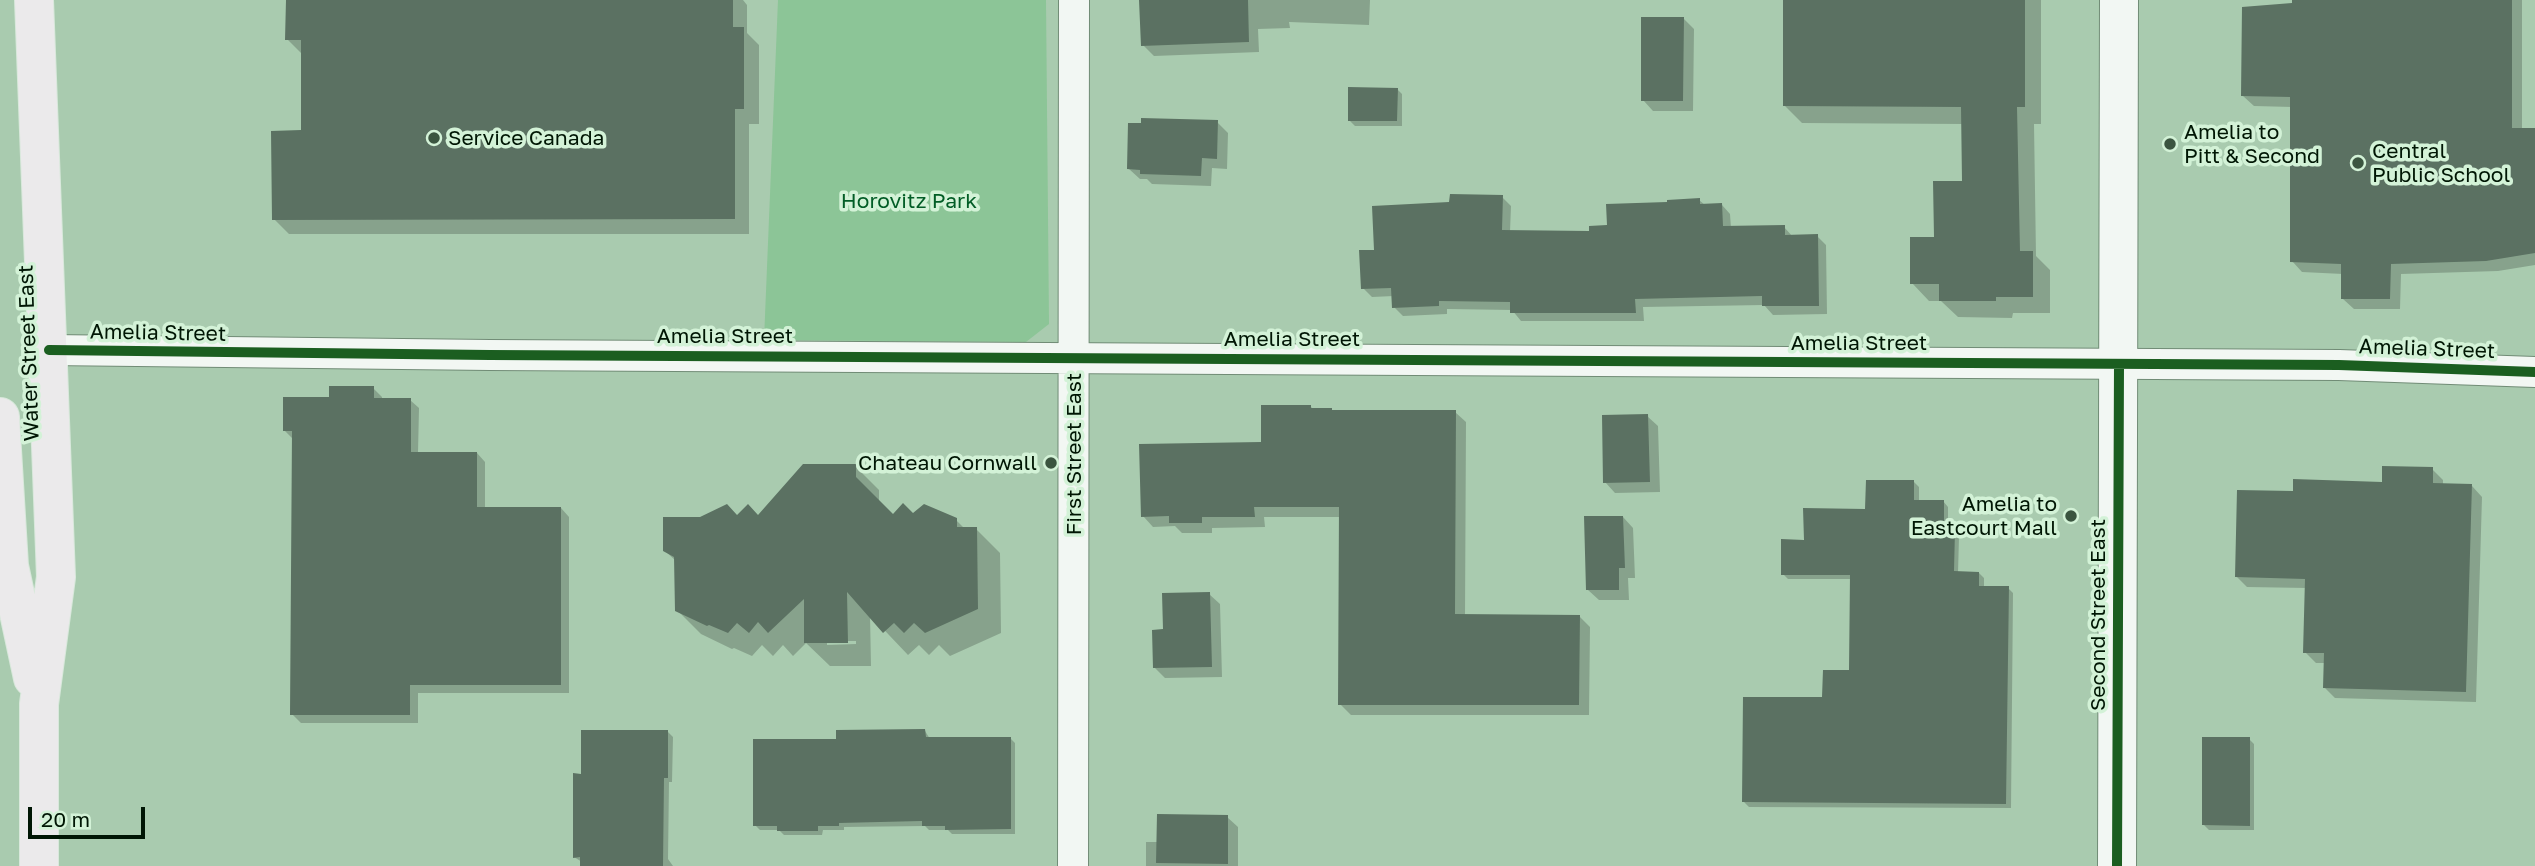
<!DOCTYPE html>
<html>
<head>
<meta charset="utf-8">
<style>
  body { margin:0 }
  #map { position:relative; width:2535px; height:866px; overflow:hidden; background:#a9cbaf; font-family:"Golos Text",sans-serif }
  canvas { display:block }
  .scale { position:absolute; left:28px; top:807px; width:117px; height:32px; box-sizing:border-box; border:4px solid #001604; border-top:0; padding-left:9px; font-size:21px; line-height:24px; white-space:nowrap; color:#001604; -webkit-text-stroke:5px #d3f2d7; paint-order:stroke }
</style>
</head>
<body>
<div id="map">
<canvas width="2535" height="866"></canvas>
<div class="scale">20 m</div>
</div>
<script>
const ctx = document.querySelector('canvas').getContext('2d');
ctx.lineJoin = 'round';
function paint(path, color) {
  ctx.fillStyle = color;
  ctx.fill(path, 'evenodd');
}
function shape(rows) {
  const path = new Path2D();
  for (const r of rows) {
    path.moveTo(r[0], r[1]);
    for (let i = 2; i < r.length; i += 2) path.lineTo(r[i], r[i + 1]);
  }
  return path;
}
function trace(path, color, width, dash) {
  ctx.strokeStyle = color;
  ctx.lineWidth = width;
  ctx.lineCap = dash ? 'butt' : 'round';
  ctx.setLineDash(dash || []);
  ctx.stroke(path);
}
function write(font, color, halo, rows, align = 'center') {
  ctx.font = font + ' "Golos Text",sans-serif';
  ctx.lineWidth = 7;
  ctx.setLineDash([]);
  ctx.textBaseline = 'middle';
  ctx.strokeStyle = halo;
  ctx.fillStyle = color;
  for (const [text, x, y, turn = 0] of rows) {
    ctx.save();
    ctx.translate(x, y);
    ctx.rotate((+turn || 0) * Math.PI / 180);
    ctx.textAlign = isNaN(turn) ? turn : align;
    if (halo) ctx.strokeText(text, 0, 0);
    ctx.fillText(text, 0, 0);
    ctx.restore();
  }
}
paint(shape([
  [778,0,1046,0,1049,324,1026,342,764,340]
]), '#8cc597');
paint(shape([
  [287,0,743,0,747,5,747,33,759,45,759,124,749,124,749,234,289,234,274,219,303,132,303,55,287,39],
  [1140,0,1370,0,1369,25,1289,22,1290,28,1258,29,1259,52,1154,56,1143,45],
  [1785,0,2041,0,2041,124,2034,124,2036,256,2050,270,2050,313,2013,313,2012,318,1958,317,1941,301,1929,301,1912,283,1963,183,1963,124,1802,123,1785,106],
  [2293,0,2522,0,2522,130,2535,130,2535,265,2498,271,2401,274,2400,309,2354,309,2343,299,2343,274,2302,272,2292,261,2292,107,2254,106,2243,96,2293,5],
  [1683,18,1694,29,1693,111,1653,111,1643,100],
  [1397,89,1402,94,1402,126,1355,126,1350,121],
  [1217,122,1228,133,1227,169,1212,168,1211,186,1152,184,1147,179,1140,179,1129,169],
  [1502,197,1511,206,1510,232,1591,232,1668,204,1699,200,1705,205,1722,205,1730,214,1731,228,1784,227,1793,237,1817,236,1826,245,1827,314,1773,315,1764,305,1643,307,1644,321,1521,321,1512,310,1447,309,1447,314,1403,316,1394,307,1394,296,1372,297,1363,288,1375,252,1451,204],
  [373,388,382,397,382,400,410,400,419,408,418,453,477,453,485,462,485,508,561,508,569,517,569,693,418,693,418,723,301,723,292,714,293,439,284,430,331,399],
  [1311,407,1313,409,1333,411,1455,412,1466,422,1465,616,1579,616,1590,627,1589,715,1351,715,1340,704,1341,517,1264,517,1265,527,1212,528,1212,533,1182,533,1175,526,1153,527,1143,516,1263,443],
  [1647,416,1658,426,1660,492,1615,493,1605,482],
  [855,466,879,490,879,502,893,516,913,516,956,520,965,529,976,529,1000,553,1001,633,950,656,939,645,929,655,919,645,908,655,870,615,871,666,830,666,806,643,793,656,783,645,773,656,762,645,752,656,734,648,732,649,701,634,677,610,676,561,664,550,737,517,758,517],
  [827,641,856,641,856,644,827,645],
  [2432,469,2443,480,2443,485,2472,486,2482,497,2476,702,2335,698,2325,688,2325,663,2316,663,2305,652,2307,588,2247,587,2236,576,2295,493,2384,484],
  [1914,482,1919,487,1919,501,1943,501,1948,507,1948,531,1954,531,1959,537,1958,573,1979,573,1984,578,1984,587,2008,588,2013,593,2011,808,1749,807,1744,802,1824,699,1851,672,1852,579,1788,579,1783,574,1805,541,1867,511],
  [1623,517,1633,528,1635,578,1628,578,1629,600,1599,600,1588,590],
  [1209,594,1220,604,1222,677,1165,678,1154,667,1165,631],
  [925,731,930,739,1010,738,1015,743,1015,834,952,834,948,830,929,830,925,826,844,827,844,830,823,830,822,835,784,835,779,830,760,830,755,825,838,740],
  [668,732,673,737,672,782,669,782,668,859,673,866,582,866,582,862,574,857,583,775],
  [2249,739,2254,744,2254,830,2209,830,2204,825],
  [1227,817,1238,827,1238,866,1146,866,1146,842,1158,842]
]), '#0003');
paint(shape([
  [286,0,733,0,733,27,744,27,744,109,735,109,735,219,272,220,271,131,301,130,301,40,285,40],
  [1139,0,1248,0,1249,42,1141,46],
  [1783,0,2025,0,2025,107,2017,107,2020,251,2033,251,2033,297,1996,297,1996,301,1939,301,1939,284,1910,284,1910,237,1934,237,1933,181,1962,181,1961,107,1783,106],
  [2292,0,2512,0,2512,128,2535,128,2535,253,2486,261,2391,264,2390,299,2341,299,2341,264,2290,262,2290,97,2241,96,2242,7,2292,3],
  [1641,17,1684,17,1683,101,1641,101],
  [1348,87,1398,88,1397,121,1348,121],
  [1141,118,1218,120,1217,159,1202,158,1201,176,1140,174,1140,170,1127,169,1128,123,1141,123],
  [1450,194,1503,195,1502,230,1589,231,1589,226,1607,225,1606,204,1667,202,1667,200,1700,198,1700,204,1722,203,1723,226,1785,225,1785,235,1818,234,1819,306,1762,306,1762,296,1635,299,1636,313,1510,313,1510,302,1439,301,1439,306,1392,308,1391,288,1361,289,1359,250,1374,250,1372,206,1449,202],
  [329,386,374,386,374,398,411,398,411,452,477,452,477,507,561,507,561,685,410,685,410,715,290,715,292,431,283,431,283,397,329,397],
  [1261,405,1311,405,1311,408,1332,408,1332,410,1456,410,1455,614,1580,615,1579,705,1338,705,1339,507,1254,507,1255,517,1202,517,1202,523,1169,523,1169,516,1141,517,1139,444,1261,442],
  [1648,414,1650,482,1603,483,1602,415],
  [803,464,856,464,856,477,893,514,903,503,913,513,924,504,957,518,957,527,977,527,978,609,925,633,914,623,904,633,894,623,883,633,847,592,848,643,804,643,804,599,768,633,758,622,749,633,737,623,728,633,709,625,707,626,675,611,674,557,663,551,663,517,700,517,727,504,737,515,748,504,758,515],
  [2382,466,2433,467,2433,483,2472,484,2466,692,2323,688,2324,653,2303,653,2305,579,2235,577,2237,490,2293,491,2293,479,2382,482],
  [1866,480,1914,480,1914,500,1944,500,1944,530,1955,530,1954,571,1979,572,1979,586,2009,586,2006,804,1742,802,1743,697,1822,697,1823,670,1849,670,1850,575,1781,575,1781,539,1804,540,1803,508,1865,509],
  [1584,516,1623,516,1625,568,1619,568,1619,590,1586,590],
  [1210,592,1212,667,1153,668,1152,630,1163,629,1162,593],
  [925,729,926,737,1011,737,1011,829,945,830,945,826,922,826,922,821,839,823,839,826,818,826,818,831,777,831,777,826,753,826,753,739,836,739,836,730],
  [581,730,668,730,668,778,664,778,663,866,580,866,580,857,573,858,573,773,581,774],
  [2202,737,2250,737,2250,826,2202,825],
  [1157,814,1228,815,1228,864,1156,863]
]), '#5b7162');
const street = shape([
  [49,350,490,355,2339,365,2535,372],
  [1073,866,1074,0]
]);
const secondary = shape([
  [2117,866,2119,0]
]);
const primary = shape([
  [34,0,56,577,39,704,39,866],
  [0,417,9,566,33,678]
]);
trace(street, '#718c76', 32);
trace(secondary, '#718c76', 40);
trace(primary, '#d8e8db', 40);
trace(street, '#f2f7f3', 30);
trace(secondary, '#f2f7f3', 38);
trace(primary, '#ebeaeb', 38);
trace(shape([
  [49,350,490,355,2339,365,2535,372],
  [2117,866,2119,364]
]), '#1b5e20', 10);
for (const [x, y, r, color] of [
  [434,138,7,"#3b5540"],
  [2170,144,7,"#3b5540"],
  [2358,163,7,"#3b5540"],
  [1051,463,7,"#3b5540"],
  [2071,516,7,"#3b5540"]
]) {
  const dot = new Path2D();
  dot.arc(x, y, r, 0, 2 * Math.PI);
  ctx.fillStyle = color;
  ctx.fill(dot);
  trace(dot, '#d3f2d7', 2.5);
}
write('21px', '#001604', '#d3f2d7', [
  ["Amelia to",2184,132],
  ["Pitt & Second",2184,156],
  ["Service Canada",448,138],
  ["Central",2372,151],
  ["Public School",2372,175],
  ["Chateau Cornwall",1037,463,"right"],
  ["Amelia to",2057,504,"right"],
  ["Eastcourt Mall",2057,528,"right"]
], 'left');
write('21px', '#025d26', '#d3f2d7', [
  ["Horovitz Park",909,201]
]);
write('21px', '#001604', '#d3f2d7', [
  ["Amelia Street",158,333,1],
  ["Amelia Street",725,336],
  ["Amelia Street",1292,339],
  ["Amelia Street",1859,343],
  ["Amelia Street",2427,349,2],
  ["Water Street East",29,353,-92],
  ["First Street East",1074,454,-90],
  ["Second Street East",2098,615,-90]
]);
</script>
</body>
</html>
